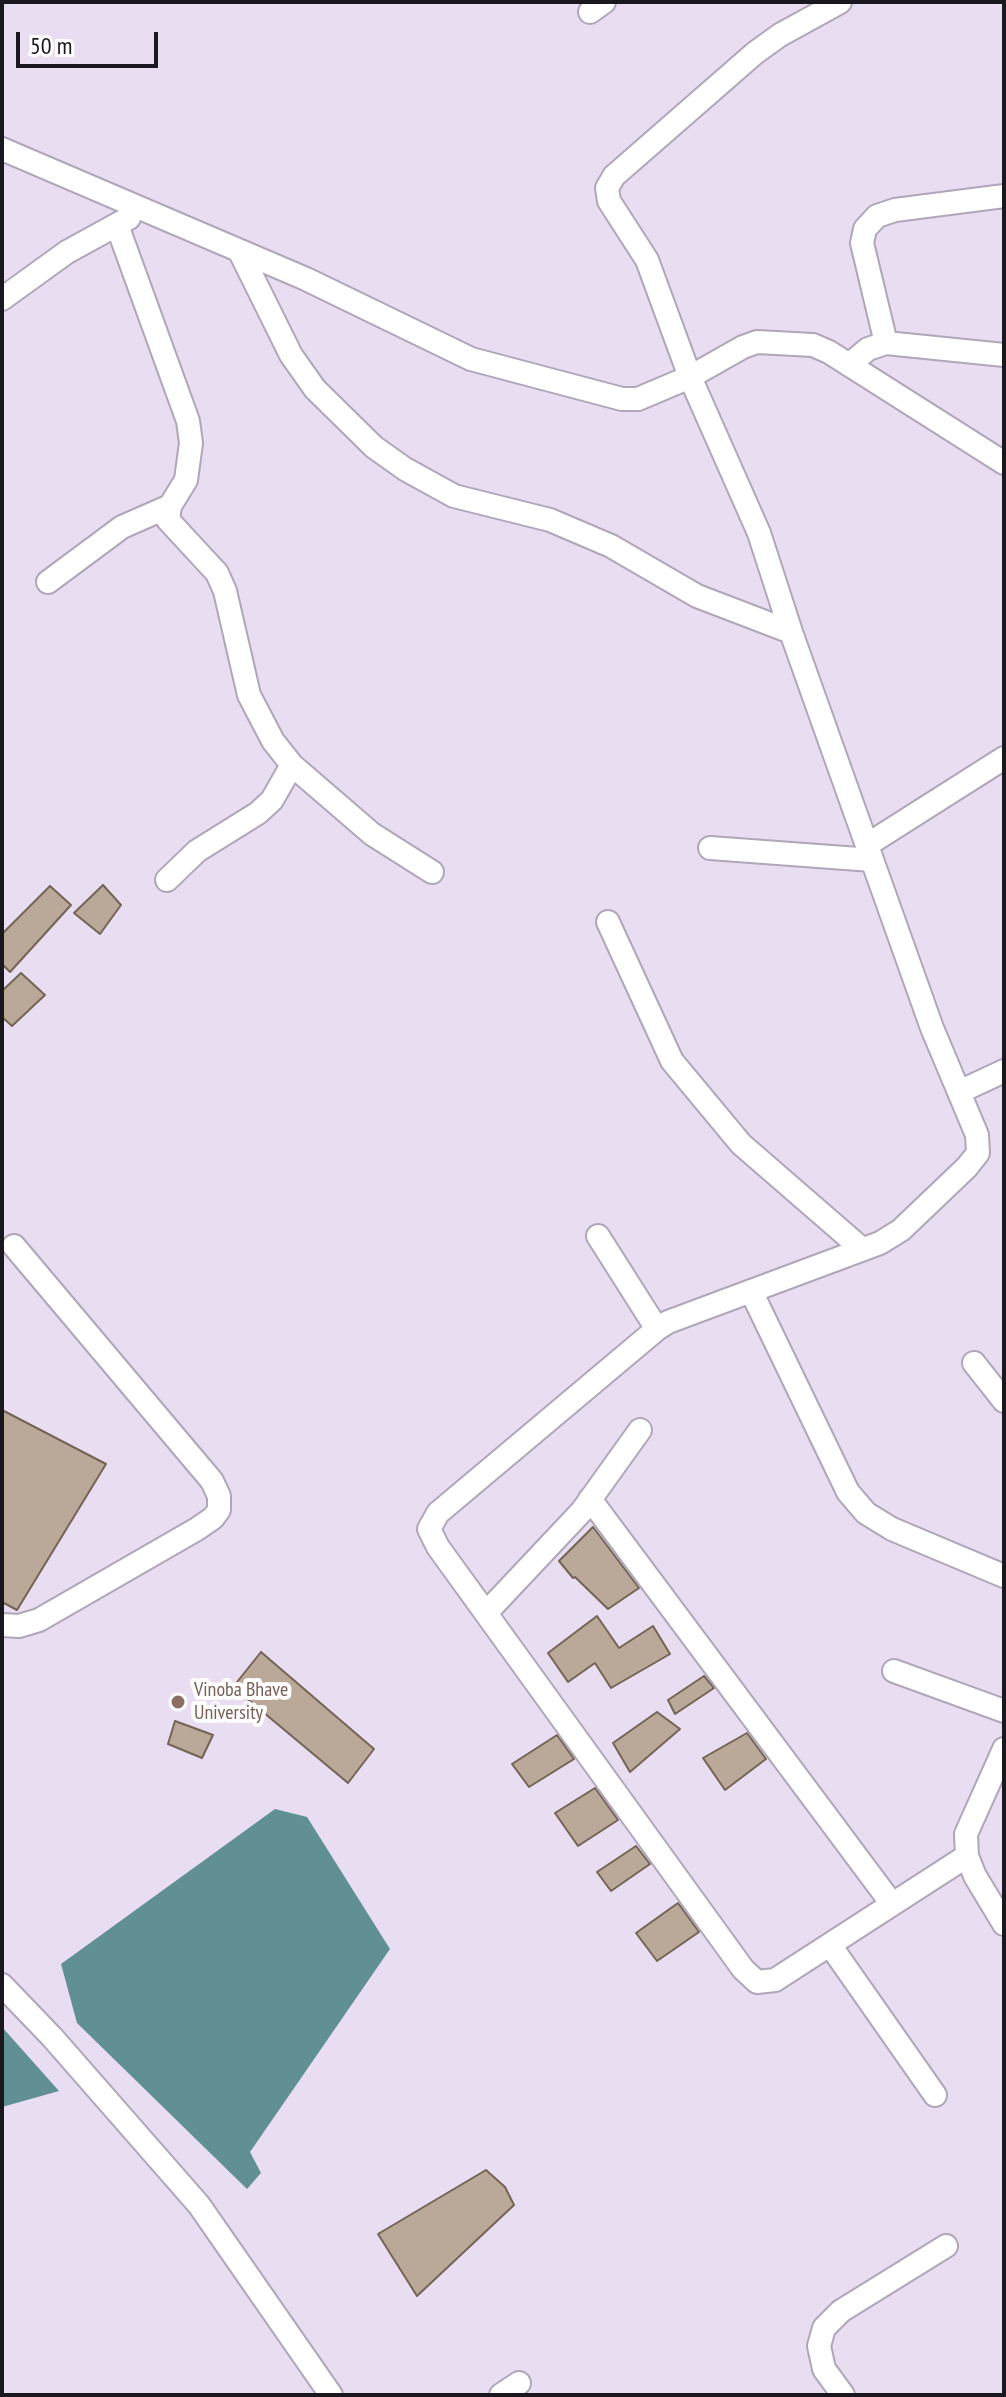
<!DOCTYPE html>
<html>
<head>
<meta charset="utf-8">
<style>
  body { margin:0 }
  #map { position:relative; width:1006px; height:2397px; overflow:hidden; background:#e8ddf1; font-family:"PT Sans Narrow",sans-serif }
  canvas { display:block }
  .frame { position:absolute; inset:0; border:4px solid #1b171e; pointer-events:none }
  .scale { position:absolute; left:16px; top:32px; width:142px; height:36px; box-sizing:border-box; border:4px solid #1b171e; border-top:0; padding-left:10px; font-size:24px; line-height:28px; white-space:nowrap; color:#1b171e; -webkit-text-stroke:6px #fff; paint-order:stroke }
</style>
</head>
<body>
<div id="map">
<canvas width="1006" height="2397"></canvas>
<div class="frame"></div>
<div class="scale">50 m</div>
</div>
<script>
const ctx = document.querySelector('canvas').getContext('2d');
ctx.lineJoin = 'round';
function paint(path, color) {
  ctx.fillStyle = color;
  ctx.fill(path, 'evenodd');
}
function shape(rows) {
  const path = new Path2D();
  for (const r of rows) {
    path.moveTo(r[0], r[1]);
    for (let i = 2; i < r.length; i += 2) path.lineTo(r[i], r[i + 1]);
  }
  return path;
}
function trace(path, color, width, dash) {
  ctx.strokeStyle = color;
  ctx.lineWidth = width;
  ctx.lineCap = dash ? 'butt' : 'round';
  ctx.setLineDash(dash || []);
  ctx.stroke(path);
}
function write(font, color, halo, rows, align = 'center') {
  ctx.font = font + ' "PT Sans Narrow",sans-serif';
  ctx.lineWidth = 8;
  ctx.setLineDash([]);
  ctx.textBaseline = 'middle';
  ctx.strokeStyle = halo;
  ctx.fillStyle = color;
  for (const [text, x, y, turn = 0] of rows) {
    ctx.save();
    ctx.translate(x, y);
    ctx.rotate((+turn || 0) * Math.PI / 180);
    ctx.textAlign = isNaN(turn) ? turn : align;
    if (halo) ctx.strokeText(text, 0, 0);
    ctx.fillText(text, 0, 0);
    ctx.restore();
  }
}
paint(shape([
  [275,1809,307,1817,390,1949,250,2152,261,2173,247,2189,77,2023,61,1964],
  [2,2027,59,2091,2,2107]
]), '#619092');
const building = shape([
  [103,885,121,905,100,934,74,913,103,885],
  [50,886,71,905,10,972,2,964,2,934,50,886],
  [21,973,45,995,12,1026,2,1017,2,991,21,973],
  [2,1410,106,1464,17,1610,2,1602,2,1410],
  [593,1527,639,1588,608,1609,575,1577,573,1578,559,1561,593,1527],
  [597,1616,619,1648,653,1626,670,1654,611,1688,595,1663,568,1682,548,1653,597,1616],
  [261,1652,374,1749,348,1783,233,1687,261,1652],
  [704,1676,714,1688,675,1714,668,1700,704,1676],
  [657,1712,680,1729,630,1772,613,1743,657,1712],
  [175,1721,213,1735,202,1758,168,1744,175,1721],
  [747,1733,766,1759,725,1790,703,1758,747,1733],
  [557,1735,574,1759,529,1787,512,1764,557,1735],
  [595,1788,618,1820,578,1846,555,1813,595,1788],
  [636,1846,650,1864,611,1891,597,1872,636,1846],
  [678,1903,699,1932,657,1961,636,1933,678,1903],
  [486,2170,505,2187,514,2205,417,2296,378,2234,486,2170]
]);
paint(building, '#baa999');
trace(building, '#736455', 2);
const minor = shape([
  [840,2,780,35,755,53,614,176,607,188,609,201,647,260,690,377,759,533,791,632,932,1028,977,1135,978,1153,967,1167,901,1230,880,1243,668,1322,657,1329,438,1513,429,1529,438,1547,743,1969,757,1982,775,1980,967,1856],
  [590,12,604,2],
  [2,149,306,279,471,359,622,399,638,399,690,377,743,347,757,342,813,345,829,352,1004,463],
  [117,225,188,421,191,443,186,480,170,506,168,520,217,573,225,591,249,695,273,741,292,765,372,834,432,872],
  [240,252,291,355,315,389,374,447,405,469,454,496,550,520,611,546,697,596,791,632],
  [2,299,67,252,129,218],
  [886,343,862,243,865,229,877,216,895,210,1004,196],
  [849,365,868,349,886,343,1004,355],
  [48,582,122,527,170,506],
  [867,845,1004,758],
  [710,848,872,860],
  [167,880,197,851,258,813,272,800,292,765],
  [608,922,672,1061,741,1144,862,1249],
  [959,1092,1004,1071],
  [598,1236,657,1329],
  [751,1291,848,1492,866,1513,892,1529,1004,1576],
  [974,1363,1004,1401],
  [590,1499,892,1904],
  [486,1613,582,1511,640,1430],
  [2,1625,19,1626,39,1620,197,1529,213,1518,219,1510,219,1496,212,1481,14,1246],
  [894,1671,1004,1711],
  [1004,1749,966,1834,967,1856,975,1876,1004,1924],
  [830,1945,935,2095],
  [2,1985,52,2037,199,2205,331,2395],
  [501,2395,519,2383],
  [843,2395,824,2369,819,2346,824,2328,841,2311,946,2246]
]);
trace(minor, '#b0a6ba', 26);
trace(minor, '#fff', 22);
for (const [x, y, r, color] of [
  [178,1702,8,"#8d6e63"]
]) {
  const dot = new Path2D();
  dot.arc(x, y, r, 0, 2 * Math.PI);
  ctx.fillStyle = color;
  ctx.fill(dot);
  trace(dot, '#fff', 3);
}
write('20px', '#785e54', '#fff', [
  ["Vinoba Bhave",194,1690],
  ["University",194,1713]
], 'left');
</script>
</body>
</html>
